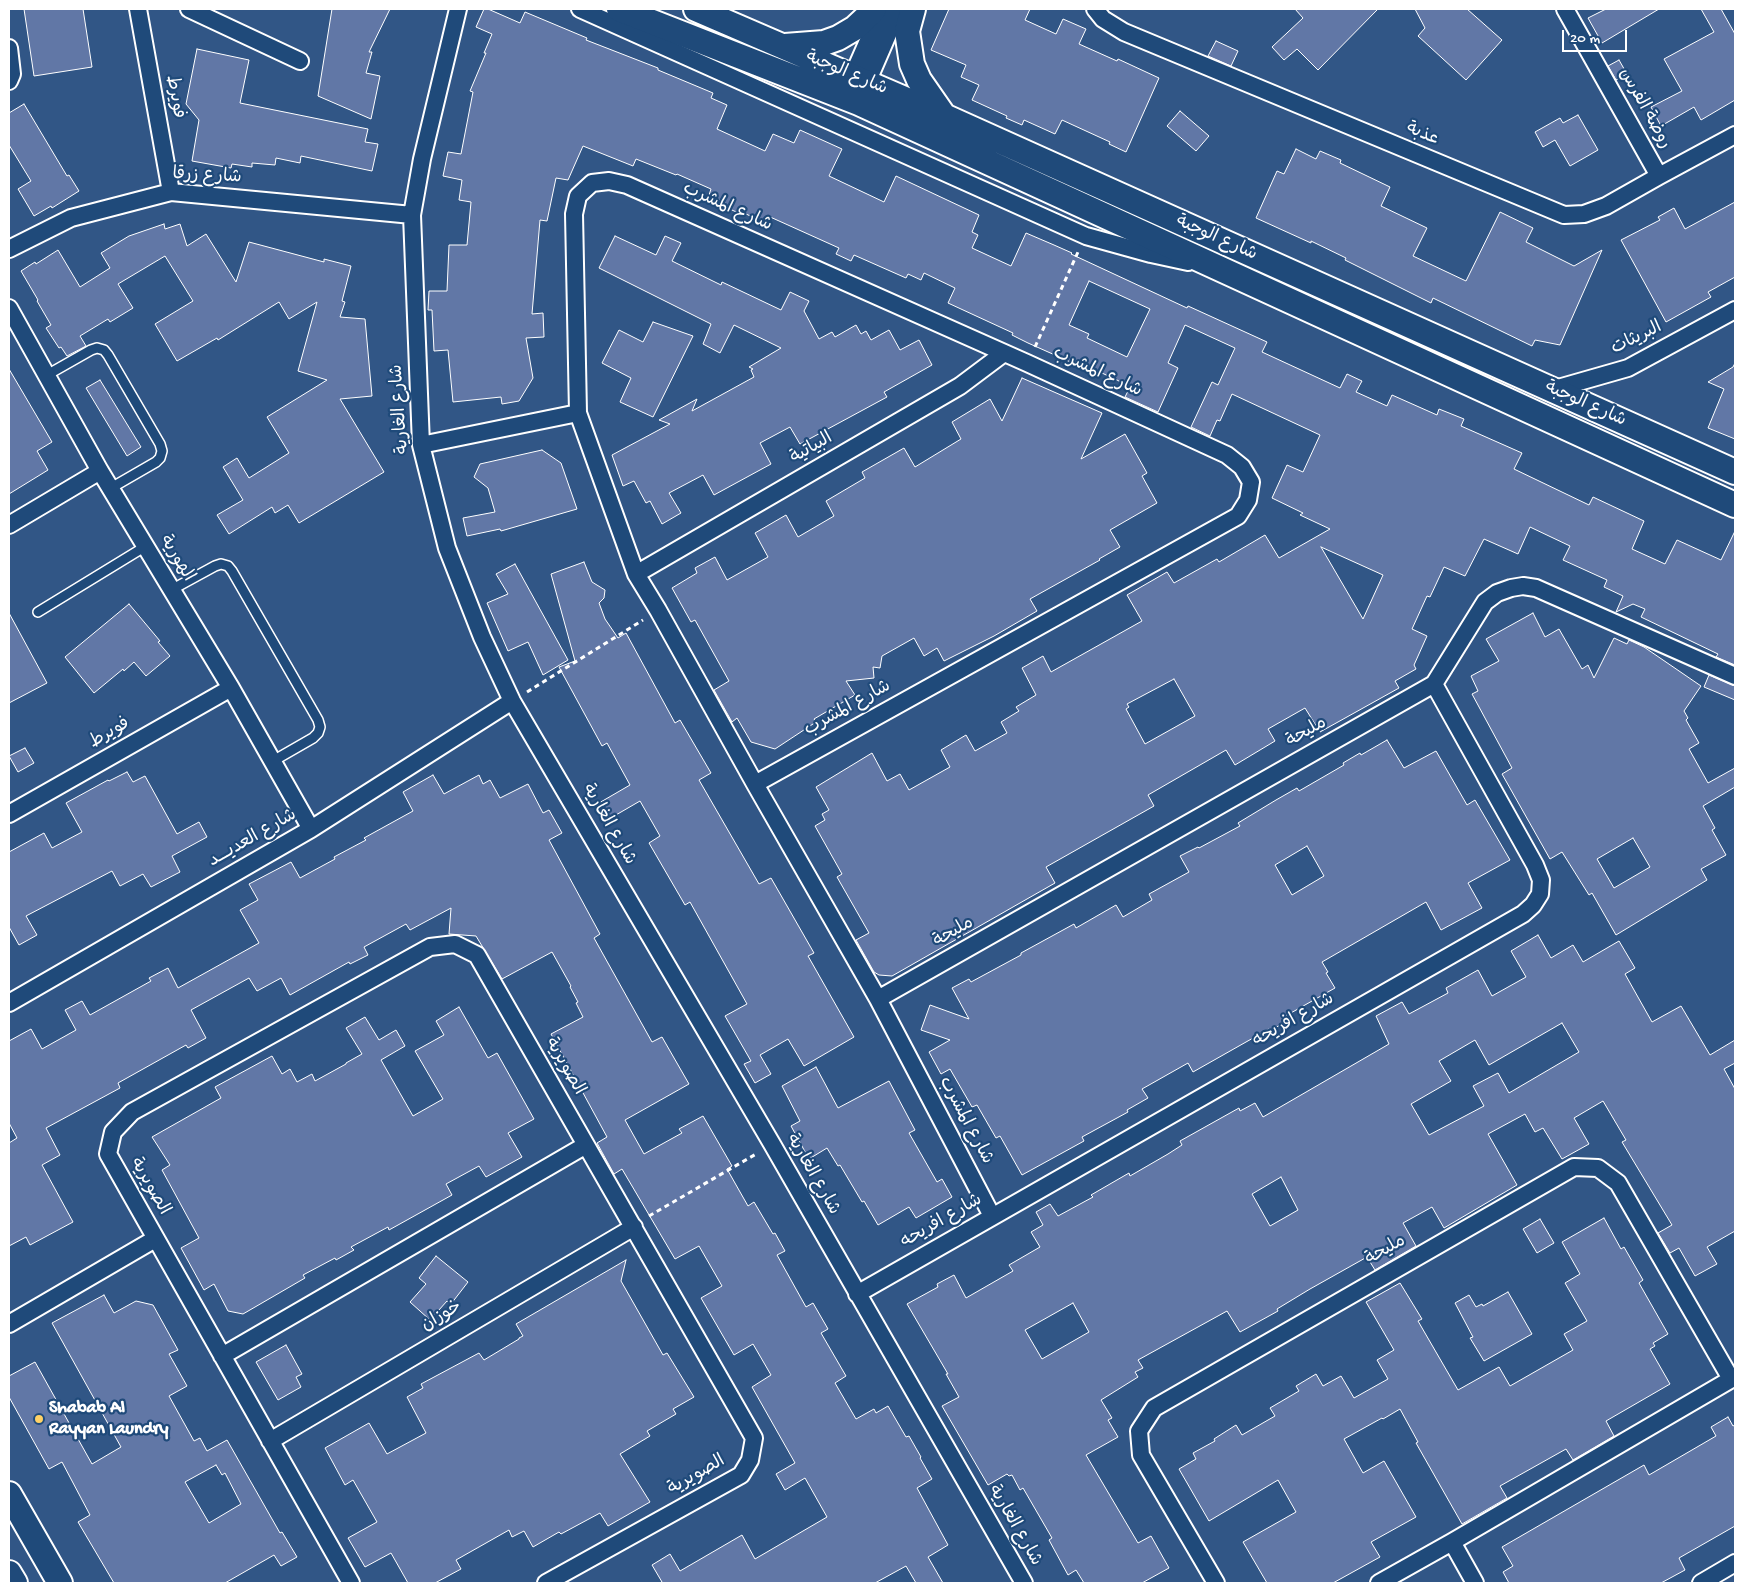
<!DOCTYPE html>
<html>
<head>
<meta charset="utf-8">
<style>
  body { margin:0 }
  #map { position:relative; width:1744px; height:1592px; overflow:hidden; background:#315686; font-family:"Gochi Hand",sans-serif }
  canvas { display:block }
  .frame { position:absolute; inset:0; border:10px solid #fff; pointer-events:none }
  .scale { position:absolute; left:1562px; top:30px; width:65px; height:22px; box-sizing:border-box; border:2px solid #fff; border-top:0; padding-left:6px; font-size:15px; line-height:18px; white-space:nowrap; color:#fff; -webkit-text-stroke:4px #1f4a7a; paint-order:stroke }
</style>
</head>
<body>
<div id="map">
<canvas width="1744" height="1592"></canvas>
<div class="frame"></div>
<div class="scale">20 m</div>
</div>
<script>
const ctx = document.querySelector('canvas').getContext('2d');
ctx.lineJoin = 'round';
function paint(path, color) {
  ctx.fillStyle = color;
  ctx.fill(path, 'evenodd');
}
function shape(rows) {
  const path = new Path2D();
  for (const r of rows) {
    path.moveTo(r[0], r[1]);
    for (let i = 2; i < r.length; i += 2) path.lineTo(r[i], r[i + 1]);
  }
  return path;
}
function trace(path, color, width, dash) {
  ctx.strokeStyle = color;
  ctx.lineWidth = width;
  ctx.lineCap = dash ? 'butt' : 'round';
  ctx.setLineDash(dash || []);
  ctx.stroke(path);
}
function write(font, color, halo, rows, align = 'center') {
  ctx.font = font + ' "Gochi Hand","Playpen Sans Arabic",sans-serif';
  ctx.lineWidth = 4.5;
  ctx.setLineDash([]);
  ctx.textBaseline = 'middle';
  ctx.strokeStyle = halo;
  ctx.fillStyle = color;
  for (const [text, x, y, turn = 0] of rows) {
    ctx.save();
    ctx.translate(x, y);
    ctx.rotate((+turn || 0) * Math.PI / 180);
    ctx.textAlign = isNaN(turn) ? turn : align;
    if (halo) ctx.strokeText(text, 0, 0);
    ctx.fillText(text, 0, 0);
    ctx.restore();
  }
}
const building = shape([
  [24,9,83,9,92,67,34,76,24,9],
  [332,9,390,9,369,52,372,52,366,73,380,76,371,119,318,96,332,9],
  [484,9,488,9,520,23,525,12,587,38,586,40,658,68,658,70,713,93,711,98,727,105,717,129,765,151,773,134,794,143,800,130,842,149,829,176,884,202,896,176,979,215,972,232,978,235,972,248,1011,266,1026,233,1054,245,1072,253,1071,254,1187,308,1188,306,1267,342,1262,352,1340,388,1347,374,1362,381,1356,392,1387,406,1392,395,1437,415,1439,409,1464,419,1461,426,1522,453,1514,469,1589,505,1593,497,1644,521,1632,549,1665,564,1677,540,1721,560,1735,531,1735,665,1716,657,1718,654,1641,617,1645,609,1633,604,1616,612,1623,596,1604,587,1607,580,1563,560,1570,546,1530,527,1518,554,1484,539,1465,576,1444,567,1430,597,1427,596,1412,629,1427,636,1414,665,1416,669,1395,681,1399,688,1320,732,1305,708,1268,729,1275,741,1235,765,1226,750,1148,795,1154,806,1046,867,1055,883,892,976,879,975,874,972,856,940,869,933,837,877,842,874,815,826,825,820,822,814,829,810,816,787,872,753,887,781,900,774,909,790,950,767,941,750,966,735,975,751,1007,733,1001,722,1019,711,1016,707,1036,695,1022,668,1043,656,1051,672,1142,621,1127,595,1167,572,1174,583,1217,559,1219,562,1265,535,1279,558,1330,529,1300,515,1303,513,1272,498,1287,465,1303,472,1320,435,1232,394,1220,421,1217,420,1210,436,1191,427,1212,382,1218,385,1235,348,1185,325,1168,363,1178,368,1158,412,1125,397,1130,387,1117,380,1076,361,1075,364,1028,343,1012,335,1013,333,948,303,955,288,924,273,921,280,908,274,906,278,854,255,851,261,836,254,839,248,768,216,765,223,744,213,743,215,723,206,725,202,709,195,711,189,677,174,676,175,636,159,633,166,583,146,568,180,556,178,547,221,540,220,532,314,543,313,544,337,526,338,533,378,519,401,502,404,501,397,453,402,448,350,434,351,432,310,428,310,429,291,447,291,449,245,467,245,471,202,459,200,462,180,443,176,448,152,461,154,473,92,470,91,486,53,484,53,492,34,476,27,484,9],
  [1089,281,1150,309,1127,357,1087,338,1089,334,1069,325,1089,281],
  [1321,547,1383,575,1363,619,1321,547],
  [1174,679,1195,716,1145,744,1126,709,1129,707,1127,704,1174,679],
  [949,9,1030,9,1025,20,1056,34,1063,19,1086,29,1079,44,1117,61,1118,59,1159,78,1126,152,1109,144,1110,142,1062,120,1055,134,1024,120,1022,125,1006,118,1007,116,972,100,979,85,961,77,966,65,931,50,949,9],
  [1295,9,1378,9,1318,70,1297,49,1284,60,1272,47,1303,18,1295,9],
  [1415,9,1467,9,1502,40,1466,80,1418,36,1425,28,1415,9],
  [1606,9,1659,9,1602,43,1588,18,1606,9],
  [1701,9,1721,9,1735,34,1735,100,1701,120,1694,107,1661,126,1651,107,1682,91,1664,59,1714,32,1701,9],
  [1216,41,1238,51,1231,66,1208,56,1216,41],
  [197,49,249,60,240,103,368,129,365,142,378,144,372,171,301,156,300,163,276,158,275,165,252,163,252,167,232,164,231,168,192,161,199,120,186,104,197,49],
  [1619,60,1627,74,1616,80,1608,66,1619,60],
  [24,104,67,176,69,175,79,191,52,208,51,206,34,216,18,189,31,181,9,145,9,113,24,104],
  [1180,111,1209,136,1196,151,1167,126,1180,111],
  [1578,115,1598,150,1570,166,1555,140,1543,147,1535,132,1560,118,1563,123,1578,115],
  [1296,149,1316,159,1320,151,1341,160,1340,163,1390,187,1381,206,1427,228,1413,256,1466,281,1500,212,1533,228,1526,242,1574,266,1602,250,1560,345,1535,340,1532,346,1433,298,1431,303,1345,260,1346,258,1311,241,1311,243,1256,218,1277,171,1284,174,1296,149],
  [1735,202,1735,277,1708,292,1711,297,1666,322,1621,240,1660,220,1658,217,1674,208,1685,229,1735,202],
  [164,224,165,229,180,224,187,246,206,234,236,282,249,242,324,262,324,259,351,266,342,301,345,302,340,317,365,319,372,396,340,399,384,472,299,523,288,505,275,513,272,507,229,534,217,515,243,500,223,467,237,458,249,478,289,453,267,417,327,380,298,371,317,302,289,319,279,302,218,340,217,338,177,361,155,324,193,301,165,256,118,284,133,308,110,322,108,319,80,336,86,346,67,356,61,347,59,348,46,328,51,325,37,301,38,300,21,271,35,262,36,264,58,250,80,287,110,268,101,253,129,236,164,224],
  [615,236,656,255,665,236,681,243,672,261,721,285,722,282,781,310,790,292,809,301,804,311,819,339,832,332,835,337,856,325,861,334,866,331,871,340,889,330,900,350,919,340,932,365,884,392,887,397,800,444,790,427,760,443,771,464,714,495,703,475,669,493,681,513,662,524,650,501,646,503,634,481,623,486,612,455,670,424,659,420,697,399,692,411,754,377,751,370,753,369,749,367,781,348,734,325,720,353,703,344,711,324,599,268,615,236],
  [653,322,693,336,653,417,620,402,631,378,602,363,619,330,643,342,653,322],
  [1735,363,1735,439,1708,428,1724,389,1708,382,1733,367,1735,363],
  [9,369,52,442,37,451,48,470,9,494,9,369],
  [1022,378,1102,413,1081,459,1125,434,1147,473,1142,476,1157,503,1110,530,1120,547,1099,559,1100,560,1030,599,1037,611,994,636,944,661,937,648,924,656,914,638,882,656,880,668,873,667,874,678,846,681,855,695,814,719,816,722,775,749,751,742,737,718,732,722,714,690,729,681,695,620,691,622,672,588,697,573,695,568,715,557,727,580,768,557,755,533,786,515,798,537,834,516,826,501,865,478,862,472,904,448,915,467,961,439,952,422,990,399,1002,421,1022,378],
  [100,380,141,447,127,456,86,388,100,380],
  [542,450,561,463,577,509,501,531,500,529,467,536,463,518,495,512,488,488,474,477,480,464,542,450],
  [584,562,592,582,605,590,604,598,599,603,605,619,618,638,626,633,675,723,680,720,711,773,699,780,759,884,771,878,814,953,808,956,854,1037,804,1066,788,1039,760,1055,771,1074,755,1083,744,1064,751,1061,725,1016,747,1004,690,902,685,905,649,843,660,836,640,801,609,819,599,803,630,785,607,743,602,746,559,667,575,661,551,574,584,562],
  [515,564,568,660,543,675,528,642,508,651,487,603,508,594,496,574,515,564],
  [129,604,160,641,158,642,170,656,146,676,134,662,124,671,123,669,94,693,65,657,129,604],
  [9,613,47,683,9,703,9,613],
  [1533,613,1545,637,1559,629,1582,669,1588,665,1594,678,1614,638,1627,644,1629,640,1644,647,1701,686,1684,711,1688,718,1686,720,1699,743,1689,749,1708,783,1735,768,1735,787,1703,806,1715,828,1712,830,1726,855,1701,869,1707,880,1616,935,1592,893,1589,895,1562,852,1550,859,1502,774,1512,768,1472,694,1478,691,1471,676,1499,661,1486,639,1533,613],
  [1633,838,1650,867,1614,888,1597,859,1633,838],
  [1709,675,1735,686,1735,700,1704,687,1709,675],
  [1387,740,1404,768,1436,751,1467,805,1475,800,1510,860,1468,883,1482,908,1441,930,1426,902,1322,962,1328,972,1326,973,1335,988,1282,1018,1285,1022,1270,1031,1269,1029,1193,1072,1188,1063,1142,1089,1148,1098,1127,1110,1128,1112,1082,1137,1084,1141,1022,1175,1000,1136,996,1138,977,1105,972,1107,950,1069,941,1074,929,1052,950,1040,921,1030,930,1005,969,1019,952,988,969,979,971,982,1021,955,1021,953,1074,924,1076,928,1116,905,1123,917,1152,900,1149,894,1189,872,1180,856,1198,847,1199,848,1240,826,1238,823,1276,800,1297,788,1299,791,1344,765,1343,763,1360,753,1361,755,1387,740],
  [1307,846,1324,876,1292,895,1275,865,1307,846],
  [25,748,34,763,18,772,9,756,25,748],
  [127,772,133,782,145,776,177,834,199,822,207,837,172,856,180,872,151,887,143,874,120,886,112,871,26,916,37,935,19,945,9,927,9,852,44,833,52,848,82,832,66,803,108,780,109,781,127,772],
  [433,775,444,794,479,775,483,784,490,780,500,798,528,784,543,813,549,810,562,833,549,840,600,934,594,938,652,1042,662,1037,689,1084,625,1120,644,1154,682,1133,679,1129,703,1116,732,1166,727,1169,748,1206,754,1202,773,1234,775,1233,785,1251,777,1255,806,1307,813,1303,828,1329,821,1333,846,1376,835,1383,856,1419,874,1409,876,1413,888,1406,906,1437,909,1436,921,1457,920,1458,932,1479,917,1488,948,1545,928,1557,943,1583,916,1583,906,1566,875,1583,659,1583,662,1582,652,1565,670,1554,680,1571,742,1535,755,1559,827,1517,805,1478,785,1490,776,1474,795,1463,752,1387,771,1375,753,1344,734,1355,701,1298,722,1286,699,1246,675,1259,622,1169,614,1174,597,1143,607,1137,551,1034,583,1017,576,1003,578,1002,570,987,571,986,552,952,502,979,476,936,449,934,451,908,410,930,406,924,364,947,368,955,350,964,349,962,290,995,281,978,257,991,249,978,191,1010,206,1038,188,1048,186,1045,118,1083,120,1088,46,1128,60,1155,42,1165,73,1222,30,1245,26,1237,9,1246,9,1143,17,1138,9,1123,9,1041,31,1029,42,1049,76,1030,65,1010,82,1001,90,1015,151,981,149,978,168,968,178,988,259,943,240,910,258,900,249,884,291,862,300,878,335,859,334,857,366,840,364,838,413,811,403,792,433,775],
  [1538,935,1551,958,1573,945,1583,962,1619,941,1635,968,1625,974,1652,1022,1681,1006,1710,1055,1735,1040,1735,1063,1724,1069,1735,1089,1735,1231,1707,1247,1717,1264,1695,1276,1679,1248,1670,1253,1658,1233,1672,1225,1622,1142,1626,1140,1603,1101,1574,1118,1589,1144,1562,1159,1543,1128,1535,1132,1525,1114,1488,1134,1517,1185,1444,1228,1432,1207,1403,1223,1416,1246,1375,1270,1367,1257,1310,1289,1277,1309,1278,1311,1240,1332,1227,1311,1138,1360,1143,1368,1135,1372,1138,1377,1101,1400,1112,1418,1108,1420,1118,1437,1086,1455,1138,1543,1151,1536,1169,1568,1142,1583,1084,1583,1076,1570,1068,1575,1049,1540,1052,1538,1023,1488,1020,1490,1012,1475,1009,1476,1007,1474,988,1485,942,1406,959,1397,946,1374,948,1374,907,1304,938,1287,937,1284,954,1275,966,1298,1013,1271,1009,1265,1040,1247,1031,1232,1043,1225,1036,1212,1050,1204,1058,1216,1093,1197,1091,1195,1129,1173,1130,1176,1168,1154,1182,1145,1180,1141,1239,1108,1240,1111,1255,1103,1263,1117,1389,1044,1376,1016,1402,1002,1409,1014,1448,993,1446,988,1478,970,1492,996,1526,977,1511,951,1538,935],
  [1562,1023,1579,1052,1509,1093,1498,1073,1473,1086,1484,1106,1429,1135,1411,1104,1451,1081,1439,1061,1475,1040,1489,1065,1562,1023],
  [1281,1177,1298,1210,1270,1226,1252,1194,1281,1177],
  [1073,1303,1089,1332,1042,1359,1025,1330,1073,1303],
  [459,1007,488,1058,497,1053,534,1119,508,1133,522,1157,486,1177,479,1166,446,1184,452,1195,389,1230,388,1227,351,1247,354,1250,336,1260,335,1258,303,1275,305,1278,243,1314,228,1311,214,1284,204,1290,181,1248,199,1238,162,1170,170,1165,152,1137,221,1098,215,1087,272,1056,282,1074,290,1069,297,1082,312,1074,315,1081,346,1064,346,1063,362,1054,346,1028,365,1017,379,1040,396,1030,405,1046,381,1060,413,1116,443,1099,415,1051,444,1035,436,1021,459,1007],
  [816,1067,838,1108,889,1081,915,1130,909,1133,937,1182,942,1179,952,1197,916,1218,909,1207,878,1225,864,1201,862,1202,840,1165,838,1166,827,1148,809,1159,791,1126,800,1121,782,1086,816,1067],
  [1604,1218,1621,1249,1624,1247,1643,1280,1639,1283,1668,1334,1653,1343,1655,1346,1650,1349,1670,1384,1606,1421,1614,1436,1573,1460,1566,1449,1500,1486,1507,1498,1462,1524,1416,1443,1418,1442,1400,1409,1383,1419,1382,1418,1344,1439,1363,1473,1384,1461,1416,1517,1371,1542,1380,1557,1333,1583,1267,1583,1243,1542,1296,1512,1278,1480,1209,1521,1179,1469,1196,1459,1193,1453,1215,1441,1214,1439,1236,1425,1242,1435,1275,1416,1270,1408,1299,1391,1296,1386,1316,1374,1323,1386,1341,1376,1354,1398,1388,1379,1377,1360,1394,1350,1366,1302,1400,1283,1422,1319,1418,1321,1458,1390,1499,1367,1510,1386,1573,1350,1564,1334,1587,1321,1565,1283,1580,1274,1562,1242,1604,1218],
  [1540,1219,1554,1243,1537,1253,1523,1229,1540,1219],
  [436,1256,468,1282,451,1304,447,1301,430,1320,410,1302,426,1284,419,1278,436,1256],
  [626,1260,621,1281,663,1355,667,1353,694,1397,673,1409,676,1414,647,1431,650,1436,620,1454,650,1502,608,1526,600,1513,561,1534,559,1532,533,1547,524,1531,512,1537,509,1530,456,1560,461,1569,435,1583,408,1583,391,1553,365,1567,348,1538,377,1522,353,1480,345,1485,325,1448,369,1423,387,1454,426,1433,407,1397,423,1388,421,1384,479,1353,484,1360,519,1339,519,1338,523,1336,516,1324,626,1260],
  [1508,1292,1532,1334,1484,1361,1470,1338,1473,1337,1455,1303,1469,1295,1476,1307,1482,1304,1483,1306,1508,1292],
  [104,1295,114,1313,136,1301,153,1305,178,1350,169,1354,187,1386,169,1396,194,1441,200,1438,207,1451,227,1440,280,1533,282,1532,297,1557,281,1566,274,1555,225,1583,114,1583,78,1522,90,1515,62,1462,49,1469,9,1397,9,1376,35,1362,92,1464,121,1447,52,1323,104,1295],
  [216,1465,222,1475,225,1473,241,1504,209,1523,185,1482,216,1465],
  [286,1345,302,1374,296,1377,301,1387,278,1400,256,1362,286,1345],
  [1728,1417,1733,1426,1735,1425,1735,1526,1679,1558,1685,1570,1661,1583,1509,1583,1503,1572,1513,1566,1502,1547,1644,1465,1649,1475,1716,1436,1711,1427,1728,1417]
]);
paint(building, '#6177a6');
trace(building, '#fff', 1);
const lane = shape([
  [47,375,91,350,97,348,104,350,108,355,160,444,162,451,160,458,156,462,111,488],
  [171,590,215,566,221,564,228,566,232,571,318,720,320,727,318,733,313,738,273,761],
  [38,612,146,546]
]);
const street = shape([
  [138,9,171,192],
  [189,9,300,61],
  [458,9,422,159,412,215,421,445,447,548,482,637,512,701,772,1144,1024,1583],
  [580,9,1086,236,1151,254,1188,262],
  [1095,9,1103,19,1124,32,1564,215,1584,214,1606,206,1659,176,1735,135],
  [1565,9,1659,176],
  [9,48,12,74,9,81],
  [849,84,882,9],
  [863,92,899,9],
  [9,249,71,218,171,192,412,215],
  [9,308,100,471,231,688,311,829],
  [1551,390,1628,368,1735,310],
  [421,445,578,413],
  [9,525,100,471],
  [636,574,960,386,1004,353],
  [755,784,1238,516,1248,500,1251,482,1242,467,1227,455,1027,363,627,185,609,181,592,183,578,196,574,214,578,413,636,574,658,610,755,784,878,999,992,1216],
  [9,814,231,688],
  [878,999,1434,684,1485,602,1497,593,1511,588,1523,586,1536,588,1735,676],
  [9,1003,311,829,512,701],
  [857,1294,1523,914,1533,905,1540,894,1541,880,1535,865,1434,684],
  [9,1324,155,1239],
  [222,1356,586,1145],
  [270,1441,634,1227],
  [1452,1542,1475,1583],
  [351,1583,108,1154,113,1132,132,1112,430,947,455,944,477,955,754,1438,750,1460,741,1475,546,1583],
  [1216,1583,1141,1455,1139,1431,1154,1408,1574,1167,1598,1168,1618,1183,1731,1379],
  [1379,1583,1452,1542,1735,1377],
  [1701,1583,1735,1563]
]);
const secondary = shape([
  [619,9,859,103,1735,505],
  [696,9,944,116,1735,472],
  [913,9,907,31,912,64,919,80,944,116],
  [785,46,824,43,838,38,855,28,870,14,874,9],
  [9,1494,60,1583],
  [9,1573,15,1583]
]);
trace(lane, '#fff', 12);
trace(street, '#fff', 20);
trace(secondary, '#fff', 28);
trace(shape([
  [1035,347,1078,252],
  [527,692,643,620],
  [649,1216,756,1154]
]), '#fff', 3, [5, 4]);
trace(lane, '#1f4a7a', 9);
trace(street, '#1f4a7a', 16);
trace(secondary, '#1f4a7a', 24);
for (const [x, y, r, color] of [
  [39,1419,5,"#ffd166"]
]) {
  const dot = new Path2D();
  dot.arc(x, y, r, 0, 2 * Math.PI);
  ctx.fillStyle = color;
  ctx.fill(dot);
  trace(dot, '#1f4a7a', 2);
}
write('18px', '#fff', '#1f4a7a', [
  ["شارع الوجبة",846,74,23],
  ["فويرط",174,97,80],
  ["روضة الفرس",1644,109,61],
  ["عذبة",1422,135,23],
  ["شارع زرقا",207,177,3],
  ["شارع المشرب",727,208,24],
  ["شارع الوجبة",1216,239,24],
  ["البريثات",1637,339,-26],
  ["شارع المشرب",1097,373,25],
  ["شارع الوجبة",1585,405,24],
  ["شارع الغارية",401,409,-94],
  ["البياتية",812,449,-30],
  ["الهورية",176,559,59],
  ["شارع المشرب",848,709,-29],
  ["مليحة",1307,733,-30],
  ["فويرط",110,734,-30],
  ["شارع الغارية",608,825,60],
  ["شارع العديـــد",253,839,-30],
  ["مليحة",954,933,-30],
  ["شارع افريحه",1294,1021,-30],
  ["الصويرية",564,1067,60],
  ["شارع المشرب",965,1121,62],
  ["شارع الغارية",812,1175,60],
  ["الصويرية",149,1187,60],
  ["شارع افريحه",942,1222,-30],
  ["مليحة",1386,1251,-30],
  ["خوزان",442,1317,-30],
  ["الصويرية",697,1476,-30],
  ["شارع الغارية",1014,1526,60]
]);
write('bold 18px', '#fff', '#1f4a7a', [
  ["Shabab Al",49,1409],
  ["Rayyan Laundry",49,1430]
], 'left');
</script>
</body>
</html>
